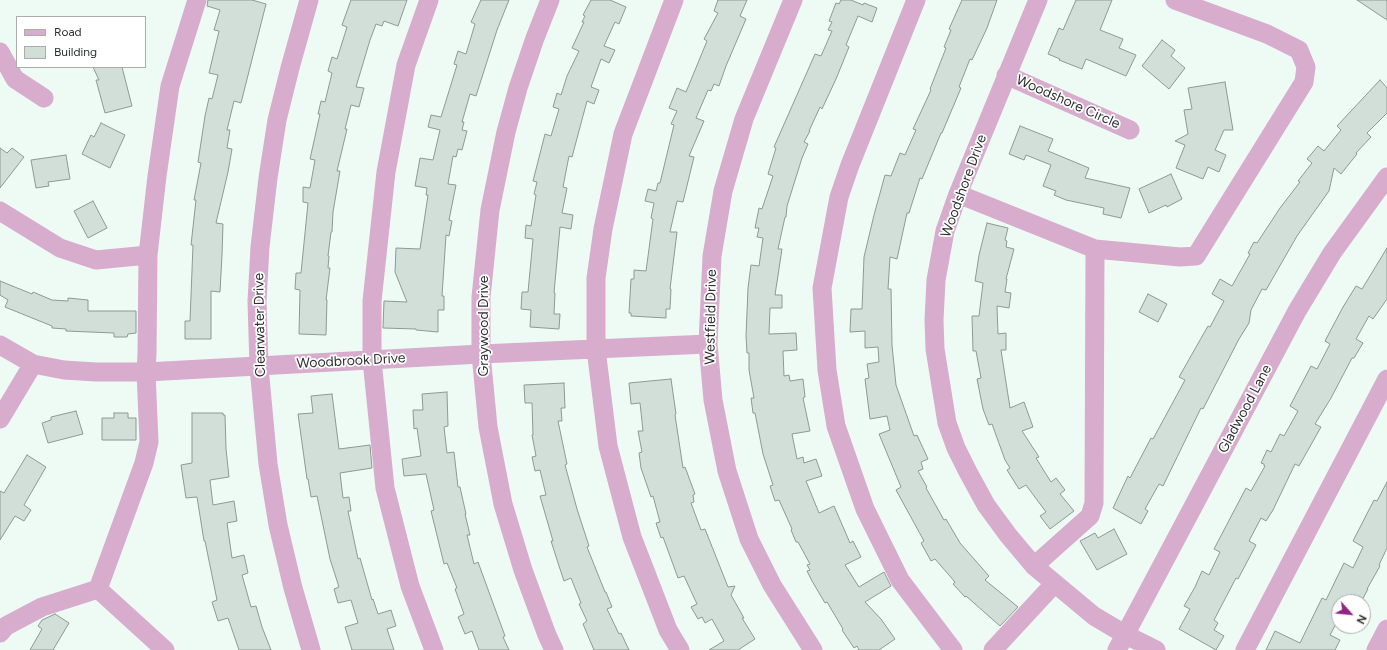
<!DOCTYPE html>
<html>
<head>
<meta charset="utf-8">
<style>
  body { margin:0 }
  #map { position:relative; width:1387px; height:650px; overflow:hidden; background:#edfbf4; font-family:Figtree,sans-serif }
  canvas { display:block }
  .legend { position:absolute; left:16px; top:16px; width:130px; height:52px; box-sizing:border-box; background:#fff; border:1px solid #abadab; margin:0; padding:5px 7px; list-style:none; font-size:12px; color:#2c312e }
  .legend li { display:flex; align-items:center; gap:8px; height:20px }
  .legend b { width:20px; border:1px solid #abadab }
  .north { position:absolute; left:1331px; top:594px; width:40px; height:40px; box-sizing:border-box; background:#fff; border:1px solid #abadab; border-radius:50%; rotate:117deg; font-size:11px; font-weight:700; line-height:16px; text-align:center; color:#2c312e }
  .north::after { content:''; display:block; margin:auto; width:14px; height:18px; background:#942586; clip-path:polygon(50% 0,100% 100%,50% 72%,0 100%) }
</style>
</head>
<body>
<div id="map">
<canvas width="1387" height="650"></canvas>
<ul class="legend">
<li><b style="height:5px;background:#d7accd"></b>Road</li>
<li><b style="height:11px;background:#d1dfd8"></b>Building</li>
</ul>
<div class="north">N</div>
</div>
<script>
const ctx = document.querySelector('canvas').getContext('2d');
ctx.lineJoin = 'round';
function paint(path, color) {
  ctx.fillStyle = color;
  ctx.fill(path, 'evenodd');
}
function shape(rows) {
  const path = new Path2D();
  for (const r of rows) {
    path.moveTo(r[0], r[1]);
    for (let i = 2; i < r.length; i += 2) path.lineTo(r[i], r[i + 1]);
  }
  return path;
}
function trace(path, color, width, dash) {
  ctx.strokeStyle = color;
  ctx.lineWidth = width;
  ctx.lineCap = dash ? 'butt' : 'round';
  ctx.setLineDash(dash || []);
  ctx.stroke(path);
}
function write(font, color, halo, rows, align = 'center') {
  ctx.font = font + ' Figtree,sans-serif';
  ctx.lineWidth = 3.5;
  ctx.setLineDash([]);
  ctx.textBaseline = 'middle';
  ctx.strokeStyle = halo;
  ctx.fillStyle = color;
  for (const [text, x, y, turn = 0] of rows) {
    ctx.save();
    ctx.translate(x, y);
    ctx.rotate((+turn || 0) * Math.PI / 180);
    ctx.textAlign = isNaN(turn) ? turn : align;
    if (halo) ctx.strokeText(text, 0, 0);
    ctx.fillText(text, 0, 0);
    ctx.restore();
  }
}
const building = shape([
  [208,0,252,0,266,4,241,103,234,101,227,130,230,130,227,148,232,149,228,172,216,223,223,224,222,255,220,292,211,291,211,339,185,339,185,321,190,321,193,245,191,245,196,200,194,200,201,163,198,162,205,116,209,98,212,99,218,75,209,73,219,31,214,30,220,10,207,6,208,0],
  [351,0,407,0,398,26,384,21,382,26,376,24,370,40,356,87,364,88,359,107,351,105,345,129,347,129,337,171,340,171,333,212,332,232,331,232,328,256,329,256,328,268,330,268,326,300,327,300,326,335,299,334,300,290,295,289,296,273,301,273,308,203,303,202,303,187,310,188,315,160,310,159,320,114,318,114,321,101,325,102,332,73,328,71,332,57,337,59,347,27,342,25,351,0],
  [481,0,509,0,497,30,476,96,470,94,462,122,464,122,462,130,467,131,462,150,458,149,456,157,453,156,448,184,456,185,449,220,452,221,449,236,446,235,442,296,444,296,444,310,438,310,438,332,416,330,416,329,383,328,384,301,407,302,395,272,396,248,420,249,428,195,426,195,427,188,415,186,420,158,433,160,440,130,428,127,431,115,441,117,457,65,454,64,458,51,466,54,475,24,471,22,481,0],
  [591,0,610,0,626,7,619,24,615,22,604,46,615,50,609,63,601,59,591,87,599,90,594,104,587,101,572,157,569,156,563,187,567,188,562,213,573,215,571,229,560,227,554,293,555,293,554,314,560,314,559,329,530,327,531,310,521,309,522,292,528,292,533,239,525,238,526,225,531,226,536,195,534,194,537,182,533,181,545,134,551,136,559,109,553,107,557,93,561,95,567,76,579,51,572,48,584,22,582,22,585,16,583,15,591,0],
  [718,0,747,0,740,16,746,19,726,66,719,86,714,84,711,91,708,90,696,118,704,121,689,156,694,157,683,202,677,201,670,232,677,232,670,289,671,289,670,309,666,309,666,318,631,316,631,313,629,313,631,279,634,279,634,270,646,271,653,219,651,218,654,203,645,201,648,189,656,191,658,183,660,183,674,125,671,124,677,111,669,108,677,88,686,92,707,41,704,39,718,13,714,11,718,0],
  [841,0,851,0,863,5,864,3,877,8,872,22,858,16,846,45,849,47,836,79,822,109,820,107,809,131,810,131,804,142,808,144,802,158,787,206,786,217,785,217,778,249,782,249,775,295,782,295,782,308,770,308,769,334,796,333,797,350,783,351,784,376,789,375,790,381,803,379,805,397,803,398,810,431,792,434,797,459,803,457,804,463,816,459,822,476,806,481,819,513,834,506,850,543,853,541,861,557,845,565,859,587,884,572,891,586,865,602,881,619,895,639,879,650,859,650,857,646,854,648,842,630,843,629,827,602,825,603,812,581,807,571,810,570,807,565,810,564,798,542,796,542,791,530,792,529,779,500,775,501,770,486,773,485,763,454,755,413,753,413,751,398,754,398,749,370,749,353,747,353,746,336,748,288,751,265,759,266,763,238,757,237,759,228,755,228,759,208,762,209,773,176,768,174,776,148,774,147,815,54,821,56,832,31,828,30,832,22,829,21,836,3,839,4,841,0],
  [962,0,997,0,987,28,972,60,970,59,959,87,961,88,942,133,941,133,922,179,920,178,909,213,907,213,897,259,890,257,888,289,891,289,892,345,896,385,914,436,917,435,928,459,921,462,923,469,918,471,927,487,926,488,944,520,946,519,960,543,989,576,985,580,1018,607,1000,626,966,596,965,597,953,584,955,582,935,559,931,561,921,543,924,541,896,490,901,487,879,434,890,430,887,416,870,419,865,379,869,378,867,364,879,362,878,347,865,348,865,331,850,332,851,309,862,309,864,257,874,215,885,175,891,176,900,153,905,155,916,130,913,129,931,90,930,89,946,48,944,47,951,30,949,29,962,0],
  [1076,0,1112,0,1100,30,1123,39,1119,48,1136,55,1126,76,1086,59,1082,69,1059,60,1060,59,1048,54,1059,28,1063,30,1076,0],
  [1357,0,1387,0,1387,20,1357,0],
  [1162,40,1175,50,1171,56,1185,68,1169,89,1142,66,1162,40],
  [93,67,122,67,132,106,105,113,96,80,99,80,93,67],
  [1380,80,1387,88,1387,113,1367,133,1371,137,1356,153,1357,154,1341,174,1334,168,1329,191,1297,236,1266,290,1262,289,1251,310,1249,323,1239,339,1203,409,1201,408,1163,486,1159,484,1145,509,1148,511,1141,524,1113,508,1128,476,1130,478,1151,438,1153,439,1185,380,1179,377,1208,326,1210,327,1224,301,1212,294,1220,279,1232,286,1250,254,1248,253,1254,242,1257,243,1280,208,1300,182,1298,181,1312,163,1307,159,1318,146,1324,151,1341,130,1337,126,1380,80],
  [1225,82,1233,130,1224,130,1215,150,1226,155,1219,172,1208,167,1203,179,1176,168,1185,145,1175,141,1188,134,1184,110,1192,109,1188,88,1225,82],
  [101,123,125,135,110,168,82,154,91,135,94,137,101,123],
  [1020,126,1053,139,1048,151,1089,168,1085,178,1130,188,1121,218,1103,214,1104,208,1066,200,1054,195,1056,191,1043,186,1051,165,1026,155,1024,160,1009,154,1020,126],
  [0,148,7,153,12,148,24,157,0,188,0,148],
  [66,155,70,179,48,182,49,186,36,188,31,160,66,155],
  [1171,174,1182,199,1167,207,1166,205,1149,213,1139,189,1171,174],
  [93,201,107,228,88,238,74,211,93,201],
  [987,223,1008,228,1005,240,1007,241,1006,247,1014,249,1006,279,1007,279,1005,292,1011,293,1009,308,997,306,998,334,1006,333,1006,350,1001,350,1010,408,1024,402,1033,427,1022,431,1039,457,1036,458,1051,482,1056,478,1065,490,1060,494,1074,511,1050,529,1040,516,1046,512,1026,485,1019,489,1007,470,1010,468,1005,460,992,424,989,425,983,409,977,379,981,378,976,351,973,351,972,316,979,316,983,283,975,281,979,255,987,223],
  [1387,248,1387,299,1373,319,1369,316,1356,339,1363,343,1354,358,1352,358,1331,398,1315,424,1321,427,1299,466,1295,464,1273,510,1266,521,1261,518,1249,541,1256,545,1238,579,1236,578,1214,620,1218,623,1214,630,1224,636,1216,650,1179,629,1190,609,1184,606,1195,587,1202,571,1209,575,1220,552,1214,549,1246,488,1251,491,1265,466,1264,466,1264,464,1261,463,1267,450,1271,452,1280,434,1284,436,1298,411,1290,406,1311,366,1317,369,1330,344,1325,341,1343,307,1356,286,1362,289,1387,248],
  [0,281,32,294,33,292,52,300,68,301,68,298,88,300,88,311,136,311,136,333,128,334,127,337,114,337,114,333,66,331,66,329,52,328,52,326,5,307,8,300,0,295,0,281],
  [1148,294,1167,304,1158,322,1139,312,1148,294],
  [671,379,676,414,675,415,683,468,685,467,695,494,693,495,694,502,691,503,701,530,705,529,728,587,735,586,731,595,744,618,742,618,755,639,738,650,709,650,724,641,712,619,705,623,702,617,698,619,691,607,697,604,684,576,678,578,663,537,661,538,656,523,660,522,653,496,651,497,641,468,639,453,642,452,638,431,643,431,640,403,631,404,629,383,671,379],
  [564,383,565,408,561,408,562,421,558,421,567,464,565,465,577,509,589,546,587,547,605,592,606,592,612,607,607,609,619,634,621,633,629,650,594,650,583,624,587,621,579,604,581,603,571,578,564,581,559,566,551,541,553,541,540,496,546,495,540,470,535,471,532,457,536,456,532,435,533,435,532,403,525,403,524,385,564,383],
  [447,392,448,426,444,427,447,453,454,452,458,487,460,487,466,514,465,514,470,535,467,535,474,564,478,562,505,636,503,637,509,650,479,650,472,631,465,634,458,617,464,614,455,589,457,588,447,563,444,564,431,511,434,510,426,474,404,476,402,459,421,456,417,428,414,429,413,410,423,410,422,394,447,392],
  [332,394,339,449,370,445,372,468,340,473,343,498,349,497,351,511,348,511,358,559,360,558,372,600,373,599,378,614,391,610,396,626,387,629,394,650,352,650,345,627,358,623,351,600,338,603,334,589,339,587,330,559,317,496,311,497,308,479,307,479,298,414,313,413,311,396,332,394],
  [76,411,83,434,48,443,42,423,51,420,51,417,76,411],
  [114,413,128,413,128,418,136,418,136,440,102,440,102,418,114,418,114,413],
  [192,413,223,413,223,415,225,415,226,449,229,477,210,480,213,505,234,501,237,521,227,523,232,558,244,555,248,573,242,575,251,607,256,606,262,627,271,650,239,650,228,618,218,621,212,602,217,600,205,541,204,541,197,497,186,498,181,465,192,463,192,413],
  [27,455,46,467,24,505,31,510,24,521,15,516,0,540,0,491,4,493,27,455],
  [1387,482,1387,548,1379,565,1380,566,1367,589,1368,589,1361,602,1339,602,1339,618,1330,635,1340,640,1335,650,1266,650,1275,631,1300,643,1322,598,1326,600,1344,563,1353,568,1363,547,1353,541,1374,500,1377,501,1387,482],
  [1114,529,1127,554,1097,570,1080,541,1095,533,1098,538,1114,529],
  [55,614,69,623,53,650,30,650,42,629,38,626,42,620,55,614]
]);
paint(building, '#d1dfd8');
trace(building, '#8d9a94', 1);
trace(shape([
  [309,0,290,68,277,120,268,178,260,247,257,301,259,367,268,464,278,525,293,588,311,650],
  [429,0,406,65,386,172,372,301,372,360,385,488,410,586,434,650],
  [550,0,535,38,518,88,506,132,490,210,481,297,481,354,488,427,503,504,523,570,547,635,554,650],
  [674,0,623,134,603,229,596,278,596,349,608,446,632,537,668,630,680,650],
  [793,0,744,119,723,191,712,256,708,344,713,400,727,471,749,539,772,585,813,650],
  [916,0,850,165,839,197,822,288,827,370,836,426,865,509,900,580,953,650],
  [1038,0,958,194,945,231,936,280,934,320,935,349,947,423,956,448,968,472,986,505,1008,535,1034,566,1094,616,1126,635,1156,650],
  [0,52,15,79,44,98],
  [1006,75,1130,130],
  [958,194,1095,249,1180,257,1196,256,1304,82,1306,67,1299,50,1267,34,1175,0],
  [0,211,60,248,96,260,148,255,147,354,146,372,149,442,144,463,98,589,165,650],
  [148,255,157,176,170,86,197,0],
  [0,345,33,364,64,370,96,372,146,372,481,354,708,344],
  [0,419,33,364],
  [1034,566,1090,516,1094,503,1095,249],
  [0,633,6,626,42,607,98,589],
  [993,650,1054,584],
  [1117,650,1297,311,1332,253,1387,177],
  [1245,650,1387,379],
  [1376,650,1387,629]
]), '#d7accd', 19);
write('14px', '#2c312e', '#fff', [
  ["Woodshore Circle",1068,102,24],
  ["Woodshore Drive",964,186,-70],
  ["Westfield Drive",711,317,-89],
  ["Clearwater Drive",260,325,-91],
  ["Graywood Drive",484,326,-90],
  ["Woodbrook Drive",351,361,-3],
  ["Gladwood Lane",1245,409,-62]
]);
</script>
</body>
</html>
